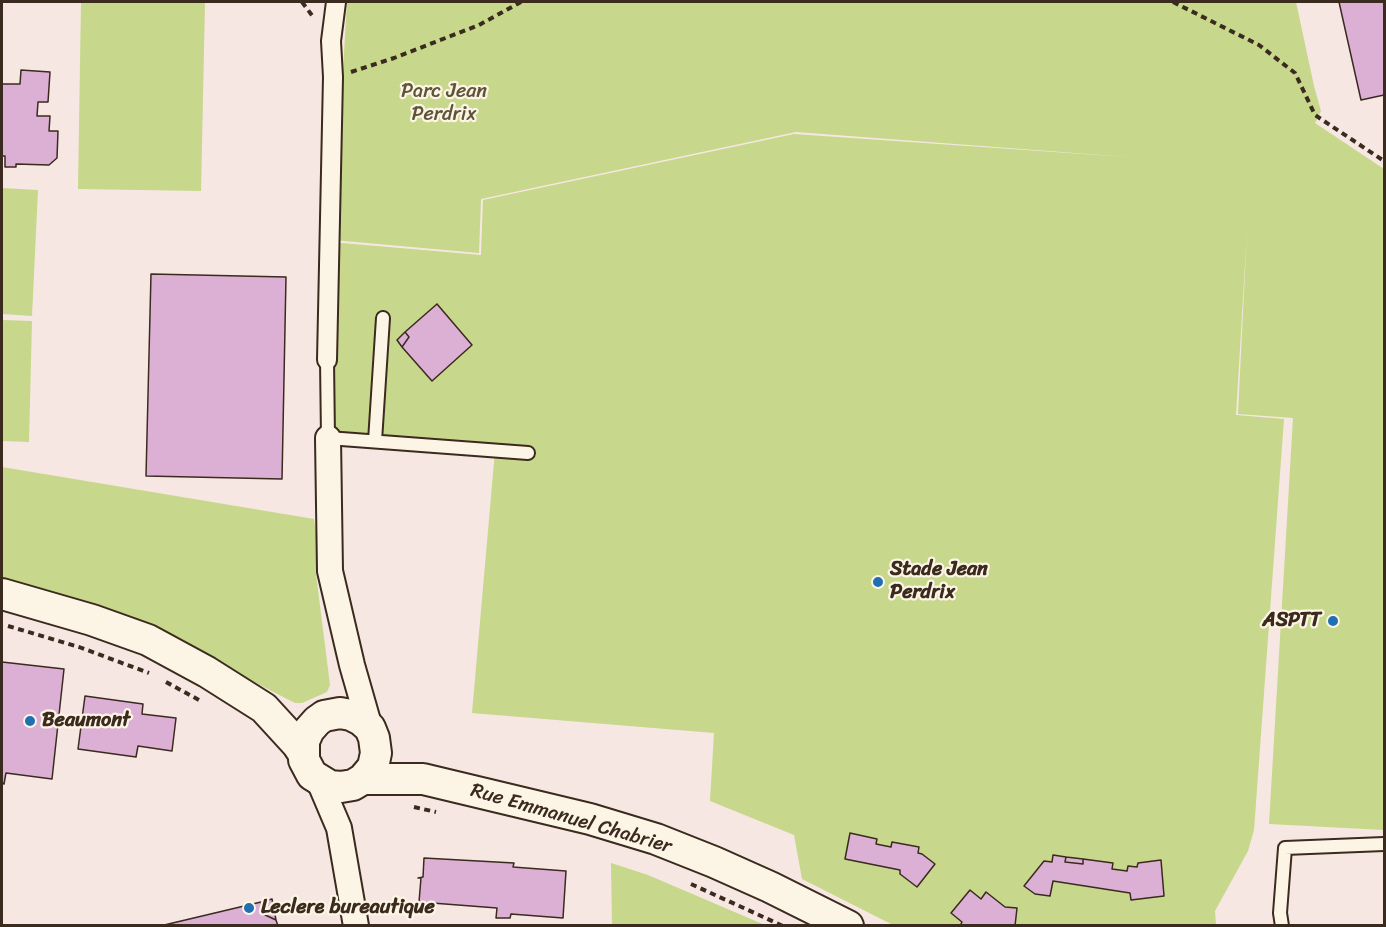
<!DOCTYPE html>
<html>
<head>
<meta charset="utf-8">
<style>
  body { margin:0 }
  #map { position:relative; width:1386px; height:927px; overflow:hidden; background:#f6e7e2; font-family:Sriracha,sans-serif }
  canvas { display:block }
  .frame { position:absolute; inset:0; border:3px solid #3b2a1e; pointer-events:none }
</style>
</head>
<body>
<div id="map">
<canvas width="1386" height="927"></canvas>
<div class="frame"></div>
</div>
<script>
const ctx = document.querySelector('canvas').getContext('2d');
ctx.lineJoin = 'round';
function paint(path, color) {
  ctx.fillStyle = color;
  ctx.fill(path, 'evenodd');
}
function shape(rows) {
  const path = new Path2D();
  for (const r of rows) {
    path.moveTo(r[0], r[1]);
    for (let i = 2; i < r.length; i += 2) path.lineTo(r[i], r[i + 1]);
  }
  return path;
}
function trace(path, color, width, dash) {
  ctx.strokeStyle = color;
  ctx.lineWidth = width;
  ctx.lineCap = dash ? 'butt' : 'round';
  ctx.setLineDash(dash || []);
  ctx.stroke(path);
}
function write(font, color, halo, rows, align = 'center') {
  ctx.font = font + ' Sriracha,sans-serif';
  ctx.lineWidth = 4.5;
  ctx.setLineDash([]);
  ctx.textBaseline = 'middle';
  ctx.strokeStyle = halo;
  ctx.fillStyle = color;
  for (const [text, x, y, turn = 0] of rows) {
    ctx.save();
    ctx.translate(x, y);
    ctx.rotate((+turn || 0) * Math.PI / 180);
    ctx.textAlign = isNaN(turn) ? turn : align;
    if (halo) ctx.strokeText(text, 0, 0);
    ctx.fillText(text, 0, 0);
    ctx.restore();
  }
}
paint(shape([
  [81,2,205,2,201,191,78,189],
  [347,2,1296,2,1314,86,1321,111,1315,123,1384,169,1384,830,1269,824,1293,418,1238,414,1247,231,1236,415,1284,419,1254,830,1248,851,1215,911,1216,925,893,925,802,879,794,835,710,801,714,733,472,713,495,451,328,438,330,242,481,255,483,200,794,134,1141,158,796,132,481,199,479,253,333,240],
  [2,188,38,190,32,316,2,314],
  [2,320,32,321,29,442,2,441],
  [2,467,314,519,317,540,316,574,330,685,327,692,302,703,295,703,133,620,2,581],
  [611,863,648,875,765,925,612,925]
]), '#c7d78b');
const building = shape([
  [1339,2,1384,2,1384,95,1361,100,1339,2],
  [21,70,50,72,48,102,38,102,37,116,50,116,49,131,58,131,57,158,49,165,16,164,16,167,5,167,5,156,2,156,2,84,20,84,21,70],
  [151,274,286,277,282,479,146,476,151,274],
  [437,304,472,345,432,381,402,347,409,337,405,332,437,304],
  [405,332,409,337,402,347,397,340,405,332],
  [2,662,64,669,52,779,6,773,4,784,2,783,2,662],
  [85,696,143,704,142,714,176,718,172,751,138,746,136,757,78,749,85,696],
  [850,833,877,839,876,844,891,847,892,842,919,847,918,853,922,854,935,864,917,887,900,874,900,870,845,859,850,833],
  [1053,855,1066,857,1065,862,1083,864,1083,859,1113,863,1112,869,1127,871,1128,866,1137,867,1138,863,1161,860,1164,896,1131,900,1130,893,1053,881,1050,896,1035,894,1024,886,1044,861,1052,862,1053,855],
  [1066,857,1083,859,1083,864,1065,862,1066,857],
  [424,858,514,863,513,867,566,871,563,918,511,914,510,918,496,918,497,908,419,902,421,878,418,878,423,877,424,858],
  [970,890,981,899,986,892,1005,907,1017,908,1015,926,960,926,962,922,951,913,970,890],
  [272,899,276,920,263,914,261,902,272,899],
  [261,902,263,914,276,920,278,926,160,926,261,902]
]);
paint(building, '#dcb0d4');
trace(building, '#3b2a1e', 1.5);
const service = shape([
  [327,360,328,438,528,453],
  [375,441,383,318],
  [1282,926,1280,913,1285,848,1384,844]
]);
const pedestrian = shape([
  [327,360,333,77,331,41,336,2]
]);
const minor = shape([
  [328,438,330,571,352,665,370,728],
  [319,781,339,828,356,926]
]);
const tertiary = shape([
  [2,594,92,620,148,640,207,672,264,708,297,744,303,753],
  [363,779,373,767,376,753,374,738,370,728,361,720,351,715,340,713,324,716,317,721,309,730,304,741,304,760,312,775,330,786,341,787,353,785,363,779,423,779,590,819,656,839,714,862,770,887,848,926]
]);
trace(service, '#3b2a1e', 16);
trace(pedestrian, '#3b2a1e', 22);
trace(minor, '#3b2a1e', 28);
trace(tertiary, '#3b2a1e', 34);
trace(shape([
  [302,2,314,18],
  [1173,2,1259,45,1295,73,1315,115,1384,161],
  [351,72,394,58,479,25,521,2],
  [8,626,79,647,149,673],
  [166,682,199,700],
  [414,807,436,812],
  [691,884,783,926]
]), '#3b2a1e', 4, [6, 4.5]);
trace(service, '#fcf5e5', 12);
trace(pedestrian, '#fcf5e5', 18);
trace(minor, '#fcf5e5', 24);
trace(tertiary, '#fcf5e5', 30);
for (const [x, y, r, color] of [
  [878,582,6,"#1f6fb2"],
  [1333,621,6,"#1f6fb2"],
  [30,721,6,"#1f6fb2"],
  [249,908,6,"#1f6fb2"]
]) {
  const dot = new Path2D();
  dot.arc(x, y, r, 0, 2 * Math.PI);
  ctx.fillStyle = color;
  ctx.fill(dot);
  trace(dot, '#fcf5e5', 2);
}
write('20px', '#5e5539', '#fcf5e5', [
  ["Parc Jean",444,92],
  ["Perdrix",444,115]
]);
write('bold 20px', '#3b2a1e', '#fcf5e5', [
  ["Stade Jean",890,570],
  ["Perdrix",890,593],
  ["ASPTT",1321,621,"right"],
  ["Beaumont",42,721],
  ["Leclere bureautique",261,908]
], 'left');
write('20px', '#3b2a1e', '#fcf5e5', [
  ["Rue Emmanuel Chabrier",571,819,16]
]);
</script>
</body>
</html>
